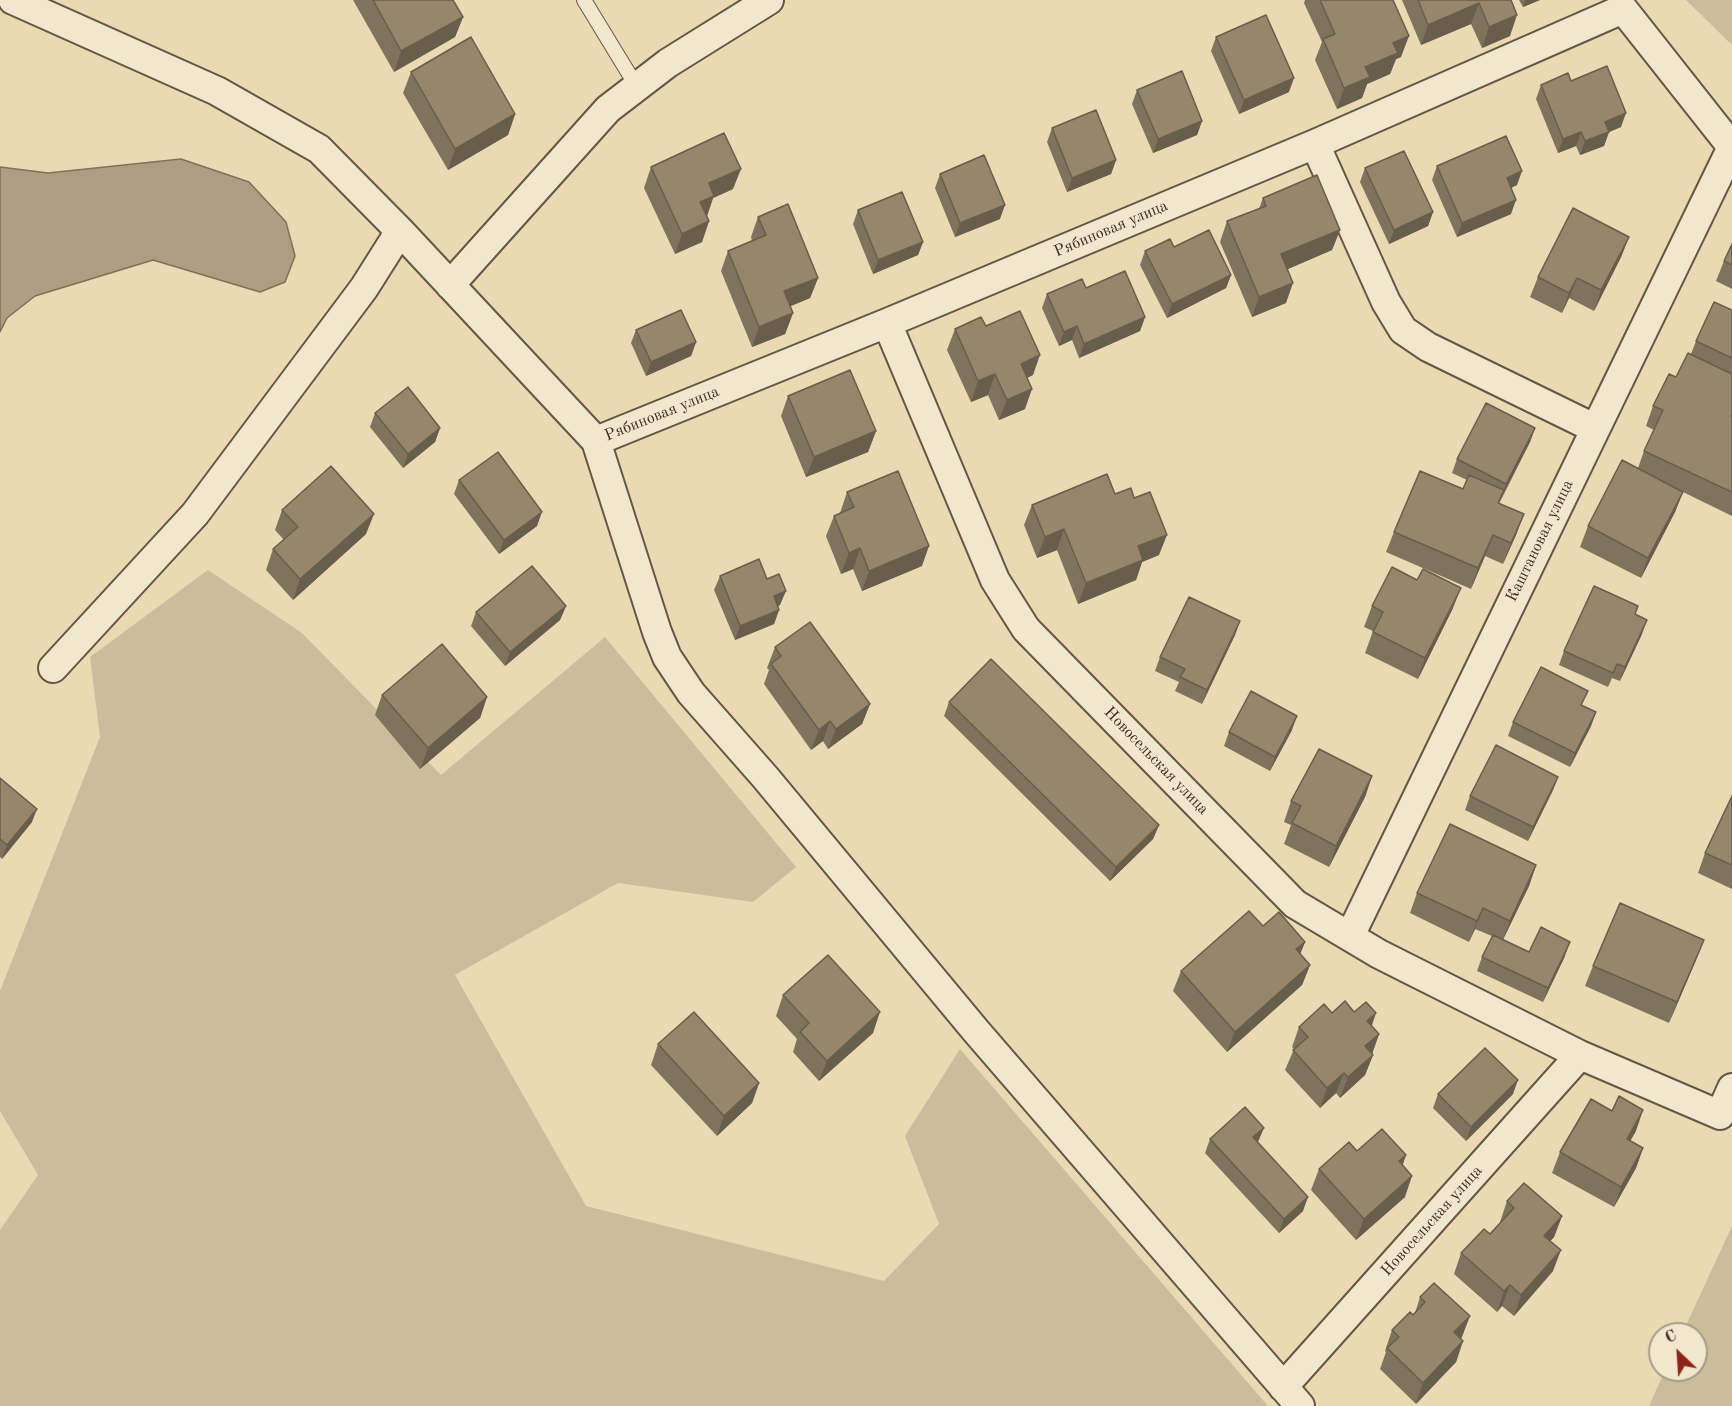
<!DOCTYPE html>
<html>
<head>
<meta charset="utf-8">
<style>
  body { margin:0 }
  #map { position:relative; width:1732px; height:1406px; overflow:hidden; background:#e9dab4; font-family:"Old Standard TT",serif }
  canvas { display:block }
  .north { position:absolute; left:1648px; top:1322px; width:60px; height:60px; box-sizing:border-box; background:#f1e7ce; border:2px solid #a89b88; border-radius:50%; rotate:335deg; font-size:16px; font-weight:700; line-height:24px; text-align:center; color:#3b2a1f }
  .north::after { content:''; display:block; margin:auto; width:21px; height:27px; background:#8f2418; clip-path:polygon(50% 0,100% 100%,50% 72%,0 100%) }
</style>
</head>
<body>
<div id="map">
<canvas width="1732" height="1406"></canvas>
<div class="north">С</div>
</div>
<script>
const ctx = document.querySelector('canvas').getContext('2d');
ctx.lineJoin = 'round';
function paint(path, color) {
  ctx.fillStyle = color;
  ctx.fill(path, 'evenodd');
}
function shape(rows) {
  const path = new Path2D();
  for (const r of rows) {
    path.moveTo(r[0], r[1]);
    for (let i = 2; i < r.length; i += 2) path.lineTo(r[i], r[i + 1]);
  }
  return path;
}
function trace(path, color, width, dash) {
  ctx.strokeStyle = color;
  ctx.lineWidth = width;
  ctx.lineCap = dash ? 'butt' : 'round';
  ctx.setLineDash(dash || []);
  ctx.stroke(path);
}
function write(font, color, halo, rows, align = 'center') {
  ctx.font = font + ' "Old Standard TT",serif';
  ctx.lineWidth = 4.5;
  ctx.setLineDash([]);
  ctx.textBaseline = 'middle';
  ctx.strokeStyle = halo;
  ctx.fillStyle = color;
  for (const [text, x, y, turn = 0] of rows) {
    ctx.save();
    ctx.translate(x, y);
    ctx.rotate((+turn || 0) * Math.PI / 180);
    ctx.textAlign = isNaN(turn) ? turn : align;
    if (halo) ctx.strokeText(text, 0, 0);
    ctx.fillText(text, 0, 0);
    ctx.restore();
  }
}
paint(shape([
  [1686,0,1732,0,1732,45],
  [208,570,302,633,441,775,605,637,796,867,753,902,618,883,455,975,586,1206,884,1281,939,1224,905,1136,960,1049,1268,1406,0,1406,0,1230,38,1175,0,1111,0,991,100,737,90,657],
  [1732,1226,1732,1406,1649,1406,1665,1370,1696,1370,1696,1334,1682,1334]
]), '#cbbc9b');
const water = shape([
  [181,159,249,182,286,222,295,256,285,282,260,292,153,260,35,296,7,318,0,332,0,167,48,173,181,159]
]);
paint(water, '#ae9e81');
trace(water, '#80705a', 1.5);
const lane = shape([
  [584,0,637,87]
]);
const street = shape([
  [13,0,217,91,319,149,400,231,596,441,657,632,667,657,691,693,765,777,976,1031,1300,1406],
  [1315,144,1386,302,1403,330,1428,347,1594,428],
  [450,285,608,109,668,63,769,0],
  [887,323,995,580,1026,629,1295,904,1379,954,1580,1055,1720,1115,1732,1088],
  [596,441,887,323,1315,144,1623,9,1732,147],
  [53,668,195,514,364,288,400,231],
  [1350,936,1732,147],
  [1283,1387,1580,1055]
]);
trace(lane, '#665644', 16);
trace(street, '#665644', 32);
trace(lane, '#f1e7ce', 14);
trace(street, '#f1e7ce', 28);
paint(shape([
  [353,0,453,0,463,17,455,37,394,72],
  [1305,0,1393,0,1401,57,1396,59,1390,74,1367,84,1362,98,1337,109,1315,60,1322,42,1304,3],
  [1402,0,1511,0,1510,36,1482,48,1471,24,1421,45],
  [1519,0,1540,0,1523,7],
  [1216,37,1289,92,1239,114,1211,51],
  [411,72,515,114,508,135,448,170,403,93],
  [1571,81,1621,127,1609,132,1604,146,1580,155,1576,146,1558,153,1536,99,1541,85],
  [1137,90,1202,121,1197,135,1153,153,1132,104],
  [1052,128,1116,160,1111,174,1067,192,1047,142],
  [1437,166,1517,185,1511,188,1511,214,1457,237,1432,180],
  [651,167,733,189,713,198,707,216,709,221,702,242,675,254,644,188],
  [1365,168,1433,212,1428,226,1389,244,1360,182],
  [940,174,1000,219,955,237,935,188],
  [1263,198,1340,230,1332,250,1288,269,1286,303,1252,317,1220,242,1227,221,1259,209],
  [858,210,923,242,918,255,873,274,853,224],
  [758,217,818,278,810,298,790,306,793,313,785,334,752,347,721,271,728,251,752,241,751,237],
  [1629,237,1621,257,1594,311,1569,298,1562,313,1530,297,1538,277],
  [1732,244,1732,289,1716,281,1724,261],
  [1174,247,1231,275,1226,288,1167,318,1140,265,1145,251],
  [1086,288,1145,317,1140,331,1079,358,1072,340,1059,346,1042,308,1047,294],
  [1732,310,1732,516,1683,492,1675,512,1641,578,1580,547,1588,526,1638,468,1644,451,1654,430,1646,426,1653,406,1676,377,1691,354,1696,341],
  [986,326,1033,375,1027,378,1025,409,999,420,988,395,971,402,947,350,955,329],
  [636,330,696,342,691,356,646,376,631,343],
  [788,396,876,431,868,452,806,477,781,416],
  [375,413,440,428,435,442,403,468,370,427],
  [1535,428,1530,442,1499,504,1524,514,1516,535,1503,564,1485,556,1471,589,1386,552,1394,532,1463,489,1467,480,1452,473,1457,459],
  [459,480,537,526,499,554,454,494],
  [847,492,922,566,862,591,853,569,841,574,826,536,834,516,840,513],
  [1115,494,1159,555,1142,562,1136,580,1078,604,1057,550,1037,558,1024,525,1032,505],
  [282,510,366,534,293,600,266,570,273,549,284,540,275,530],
  [720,576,767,579,780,605,778,606,779,610,774,624,735,640,714,590],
  [566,606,560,620,505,666,471,626,476,612],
  [1372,606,1453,608,1418,679,1365,653,1373,631,1364,627],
  [1638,606,1635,614,1642,634,1620,681,1612,678,1608,687,1559,665,1564,651],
  [1240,621,1235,635,1202,704,1175,691,1179,682,1155,671,1160,657],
  [775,647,870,704,862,724,828,749,823,741,811,750,764,684,769,670,767,668],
  [382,695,487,697,480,718,420,769,375,715],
  [949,702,1159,825,1153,839,1110,881,944,716],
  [1583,706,1596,712,1591,726,1570,767,1508,736,1513,722],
  [1292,730,1270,771,1224,746,1229,732],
  [1372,776,1365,797,1329,867,1284,844,1291,825,1284,822,1291,801],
  [1558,777,1553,790,1528,841,1465,810,1470,796],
  [0,778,32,822,2,859,0,857],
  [1732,796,1732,889,1698,873,1705,853],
  [1536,865,1529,886,1503,940,1529,952,1565,956,1543,1002,1477,971,1482,957,1492,936,1475,929,1469,942,1410,913,1417,893],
  [1263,926,1305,942,1300,954,1310,965,1302,985,1227,1052,1173,991,1181,971],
  [1696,960,1669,1023,1585,986,1593,966],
  [783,995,873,1033,819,1081,793,1052,797,1039,776,1016],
  [1354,1012,1372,1026,1379,1034,1372,1054,1373,1055,1365,1075,1340,1098,1336,1093,1320,1108,1285,1070,1294,1049,1292,1047,1299,1027],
  [658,1044,759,1083,752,1103,717,1136,651,1065],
  [1438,1094,1513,1094,1466,1141,1433,1108],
  [1636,1131,1630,1140,1643,1148,1636,1168,1614,1207,1552,1173,1560,1152],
  [1210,1139,1258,1142,1257,1143,1303,1211,1279,1233,1205,1153],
  [1357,1151,1406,1155,1402,1165,1405,1197,1356,1240,1311,1190,1319,1169],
  [1507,1201,1562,1216,1554,1237,1550,1241,1553,1271,1514,1316,1502,1306,1497,1312,1454,1274,1461,1253,1490,1234,1500,1223,1500,1222],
  [1420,1297,1462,1337,1461,1338,1463,1341,1456,1362,1416,1404,1380,1369,1386,1352,1385,1351,1392,1330,1415,1313]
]), '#80735d');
paint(shape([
  [1525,0,1540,0,1523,7],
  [1479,3,1471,24,1421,45,1428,25],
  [1517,15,1510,36,1482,48,1489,27],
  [463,17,455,37,394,72,401,51],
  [1409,36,1401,57,1396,59,1390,74,1367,84,1362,98,1337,109,1344,88,1365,67,1393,43],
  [1294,78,1289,92,1239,114,1244,100],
  [1626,113,1621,127,1609,132,1604,146,1580,155,1585,141,1605,122],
  [515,114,508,135,448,170,455,149],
  [1202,121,1197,135,1153,153,1158,139],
  [1581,132,1576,146,1558,153,1563,139],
  [1116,160,1111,174,1067,192,1072,178],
  [741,169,733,189,713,198,707,216,700,202,709,183],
  [1522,171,1517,185,1502,192,1507,178],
  [1516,200,1511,214,1457,237,1462,223],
  [1005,205,1000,219,955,237,960,223],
  [1433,212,1428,226,1389,244,1394,230],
  [709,221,702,242,675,254,682,234],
  [1340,230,1332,250,1274,275,1281,254],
  [1629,237,1621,257,1594,311,1601,290],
  [923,242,918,255,873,274,878,260],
  [1231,275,1226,288,1167,318,1172,304],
  [818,278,810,298,777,312,784,291],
  [1577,278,1569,298,1562,313,1569,293],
  [1293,283,1286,303,1252,317,1259,297],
  [793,313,785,334,752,347,759,327],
  [1145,317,1140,331,1079,358,1084,344],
  [1077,326,1072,340,1059,346,1064,332],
  [696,342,691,356,646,376,651,362],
  [1040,355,1033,375,1013,384,1021,364],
  [995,374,988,395,971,402,978,381],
  [1032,389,1025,409,999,420,1007,400],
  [440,428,435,442,403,468,408,454],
  [1535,428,1530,442,1501,498,1506,484],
  [876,431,868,452,806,477,814,457],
  [1683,492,1675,512,1641,578,1648,558],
  [542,512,537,526,499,554,504,540],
  [374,514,366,534,293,600,300,579],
  [1524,514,1516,535,1503,564,1511,543],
  [1064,529,1057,550,1037,558,1045,537],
  [1167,535,1159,555,1142,562,1136,580,1078,604,1086,583,1138,546],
  [1493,535,1485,556,1471,589,1478,568],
  [929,546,922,566,862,591,869,571],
  [860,548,853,569,841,574,849,553],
  [1461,588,1453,608,1418,679,1425,658],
  [786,591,780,605,769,610,774,596],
  [566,606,560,620,505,666,510,652],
  [779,610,774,624,735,640,740,626],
  [1647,620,1642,634,1620,681,1625,667],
  [1240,621,1235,635,1202,704,1207,690],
  [487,697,480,718,420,769,428,748],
  [870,704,862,724,828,749,836,729],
  [1596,712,1591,726,1570,767,1575,753],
  [1297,716,1292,730,1270,771,1275,757],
  [830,721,823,741,811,750,819,730],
  [1372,776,1365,797,1329,867,1336,846],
  [1558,777,1553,790,1528,841,1533,827],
  [37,809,32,822,2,859,7,845],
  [1159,825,1153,839,1110,881,1116,867],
  [1536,865,1529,886,1502,941,1510,921],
  [1483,908,1475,929,1469,942,1477,921],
  [1704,940,1696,960,1669,1023,1677,1002],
  [1305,942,1297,962,1296,949],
  [1570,942,1565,956,1543,1002,1548,988],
  [1310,965,1302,985,1227,1052,1235,1032],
  [880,1012,873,1033,819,1081,827,1061],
  [1376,1013,1369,1034,1367,1021],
  [1379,1034,1372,1054,1365,1046],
  [1373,1055,1365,1075,1340,1098,1348,1077],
  [1344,1073,1336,1093,1320,1108,1327,1088],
  [1518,1080,1513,1094,1466,1141,1471,1127],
  [759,1083,752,1103,717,1136,724,1116],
  [1643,1110,1636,1131,1620,1159,1627,1139],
  [1264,1128,1258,1142,1248,1151,1253,1137],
  [1643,1148,1636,1168,1614,1207,1621,1187],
  [1406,1155,1399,1176,1399,1161],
  [1412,1176,1405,1197,1356,1240,1364,1219],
  [1308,1197,1303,1211,1279,1233,1284,1219],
  [1562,1216,1554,1237,1537,1256,1544,1236],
  [1561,1250,1553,1271,1514,1316,1521,1295],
  [1510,1285,1502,1306,1497,1312,1504,1291],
  [1470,1316,1462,1337,1447,1353,1454,1332],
  [1463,1341,1456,1362,1416,1404,1423,1383]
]), '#685e4c');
const building = shape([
  [373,0,453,0,463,17,401,51,373,0],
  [1320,0,1393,0,1409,36,1393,43,1398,53,1365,67,1370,77,1344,88,1323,39,1335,34,1320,0],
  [1418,0,1511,0,1517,15,1489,27,1479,3,1428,25,1418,0],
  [1266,15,1294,78,1244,100,1216,37,1266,15],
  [471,37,515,114,455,149,411,72,471,37],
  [1607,66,1626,113,1605,122,1609,132,1585,141,1581,132,1563,139,1541,85,1568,73,1571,81,1607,66],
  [1182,71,1202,121,1158,139,1137,90,1182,71],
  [1096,110,1116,160,1072,178,1052,128,1096,110],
  [724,133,741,169,709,183,714,196,700,202,709,221,682,234,651,167,724,133],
  [1506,136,1522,171,1507,178,1516,200,1462,223,1437,166,1506,136],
  [1404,151,1433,212,1394,230,1365,168,1404,151],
  [984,155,1005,205,960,223,940,174,984,155],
  [1317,175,1340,230,1281,254,1293,283,1259,297,1227,221,1266,206,1263,198,1317,175],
  [902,192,923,242,878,260,858,210,902,192],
  [788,204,818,278,784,291,793,313,759,327,728,251,766,235,758,217,788,204],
  [1573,208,1629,237,1601,290,1577,278,1569,293,1538,277,1573,208],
  [1209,230,1231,275,1172,304,1145,251,1170,239,1174,247,1209,230],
  [1732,244,1732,265,1724,261,1732,244],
  [1125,271,1145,317,1084,344,1077,326,1064,332,1047,294,1082,279,1086,288,1125,271],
  [1714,302,1732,310,1732,358,1696,341,1714,302],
  [681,310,696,342,651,362,636,330,681,310],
  [1020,311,1040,355,1021,364,1032,389,1007,400,995,374,978,381,955,329,981,317,986,326,1020,311],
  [1688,353,1732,374,1732,414,1731,416,1732,416,1732,492,1644,451,1663,410,1653,406,1669,374,1676,377,1688,353],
  [850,370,876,431,814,457,788,396,850,370],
  [408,387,440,428,408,454,375,413,408,387],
  [1486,403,1535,428,1506,484,1457,459,1486,403],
  [498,452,542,512,504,540,459,480,498,452],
  [1622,460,1683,492,1648,558,1588,526,1622,460],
  [331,466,374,514,300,579,273,549,298,527,282,510,331,466],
  [898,471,929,546,869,571,860,548,849,553,834,516,854,507,847,492,898,471],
  [1420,471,1463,489,1469,475,1504,490,1498,503,1524,514,1511,543,1493,535,1478,568,1394,532,1420,471],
  [1107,474,1115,494,1131,488,1134,498,1150,492,1167,535,1138,546,1143,560,1086,583,1064,529,1045,537,1032,505,1107,474],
  [759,559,767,579,779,574,786,591,774,596,779,610,740,626,720,576,759,559],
  [532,566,566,606,510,652,476,612,532,566],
  [1392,567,1417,580,1423,569,1461,588,1425,658,1373,632,1383,612,1372,606,1392,567],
  [1594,586,1638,606,1635,614,1647,620,1625,667,1617,664,1613,673,1564,651,1594,586],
  [1189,597,1240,621,1207,690,1180,677,1185,669,1160,657,1189,597],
  [810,622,870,704,836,729,830,721,819,730,771,664,781,656,775,647,810,622],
  [442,644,487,697,428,748,382,695,442,644],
  [991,659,1159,825,1116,867,949,702,991,659],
  [1541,667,1588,691,1581,705,1596,712,1575,753,1513,722,1541,667],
  [1251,691,1297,716,1275,757,1229,732,1251,691],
  [1496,745,1558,777,1533,827,1470,796,1496,745],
  [1319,749,1372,776,1336,846,1292,823,1301,806,1291,801,1319,749],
  [0,778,37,809,7,845,0,839,0,778],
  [1732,796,1732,865,1705,853,1732,796],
  [1450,824,1536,865,1510,921,1483,908,1477,921,1417,893,1450,824],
  [1620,903,1704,940,1677,1002,1593,966,1620,903],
  [1249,911,1263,926,1279,912,1305,942,1296,949,1310,965,1235,1032,1181,971,1249,911],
  [1541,927,1570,942,1548,988,1482,957,1493,935,1529,952,1541,927],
  [828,955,880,1012,827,1061,800,1032,809,1023,783,995,828,955],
  [1345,1001,1354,1012,1366,1002,1376,1013,1367,1021,1379,1034,1365,1046,1373,1055,1348,1077,1344,1073,1327,1088,1293,1050,1308,1037,1299,1027,1324,1004,1332,1013,1345,1001],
  [694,1012,759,1083,724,1116,658,1044,694,1012],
  [1485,1048,1518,1080,1471,1127,1438,1094,1485,1048],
  [1619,1096,1643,1110,1627,1139,1643,1148,1621,1187,1560,1152,1591,1099,1612,1111,1619,1096],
  [1245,1107,1264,1128,1253,1137,1308,1197,1284,1219,1210,1139,1245,1107],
  [1382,1129,1406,1155,1399,1161,1412,1176,1364,1219,1319,1169,1349,1142,1357,1151,1382,1129],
  [1524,1183,1562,1216,1544,1236,1561,1250,1521,1295,1510,1285,1504,1291,1461,1253,1484,1229,1490,1234,1514,1208,1507,1201,1524,1183],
  [1434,1283,1470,1316,1454,1332,1463,1341,1423,1383,1387,1348,1399,1337,1392,1330,1410,1312,1413,1315,1425,1302,1420,1297,1434,1283]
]);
paint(building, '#95866c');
trace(building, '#685e4c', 1.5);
write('16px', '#3b2a1f', '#f1e7ce', [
  ["Рябиновая улица",1111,229,-23],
  ["Рябиновая улица",662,414,-22],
  ["Каштановая улица",1540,541,-64],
  ["Новосельская улица",1156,761,46],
  ["Новосельская улица",1432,1221,-48]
]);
</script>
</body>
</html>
